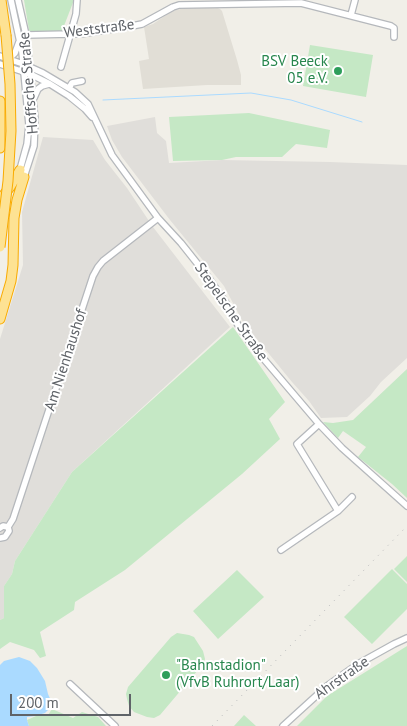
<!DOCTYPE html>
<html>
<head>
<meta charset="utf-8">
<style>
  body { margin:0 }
  #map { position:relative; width:407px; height:726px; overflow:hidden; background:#f1efe8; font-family:"PT Sans",sans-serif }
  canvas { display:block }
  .scale { position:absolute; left:10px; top:694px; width:121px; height:22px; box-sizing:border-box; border:2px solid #5f6368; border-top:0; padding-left:6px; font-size:15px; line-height:18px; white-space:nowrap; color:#5f6368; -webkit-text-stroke:4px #fff; paint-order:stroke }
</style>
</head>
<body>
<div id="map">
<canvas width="407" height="726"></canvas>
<div class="scale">200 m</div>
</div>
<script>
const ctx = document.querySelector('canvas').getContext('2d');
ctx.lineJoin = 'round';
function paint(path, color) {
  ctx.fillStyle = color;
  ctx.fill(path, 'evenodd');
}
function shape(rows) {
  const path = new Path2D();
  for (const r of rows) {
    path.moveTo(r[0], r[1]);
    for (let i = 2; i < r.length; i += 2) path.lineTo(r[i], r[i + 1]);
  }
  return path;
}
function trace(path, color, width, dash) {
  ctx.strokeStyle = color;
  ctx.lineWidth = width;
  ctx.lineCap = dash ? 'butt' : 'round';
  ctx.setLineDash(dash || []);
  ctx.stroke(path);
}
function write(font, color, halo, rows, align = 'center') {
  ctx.font = font + ' "PT Sans",sans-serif';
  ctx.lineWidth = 4;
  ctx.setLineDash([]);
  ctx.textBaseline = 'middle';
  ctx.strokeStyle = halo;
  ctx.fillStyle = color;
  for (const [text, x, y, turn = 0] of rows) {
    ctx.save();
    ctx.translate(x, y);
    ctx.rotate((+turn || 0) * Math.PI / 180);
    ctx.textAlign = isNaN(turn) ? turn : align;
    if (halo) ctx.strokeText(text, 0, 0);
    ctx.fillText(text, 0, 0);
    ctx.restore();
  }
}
paint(shape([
  [155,117,157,133,166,141,169,163,222,160,330,162,407,165,407,358,381,382,370,396,347,417,321,418,309,401,292,382,243,322,224,286,170,220,122,157,112,140,107,126],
  [43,137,93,140,105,160,127,188,153,227,230,327,72,472,15,561,12,574,4,586,4,618,0,620,0,339,23,265,22,212]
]), '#e0deda');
paint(shape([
  [185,8,216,7,220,9,222,11,237,60,241,75,241,85,207,85,143,89,139,61,149,59,144,27,153,24,172,11]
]), '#e1ded6');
paint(shape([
  [24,0,74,0,62,31,31,32,29,30],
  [310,45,373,55,366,97,303,86],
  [249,113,330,130,327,148,296,144,282,157,236,157,222,160,173,161,169,117],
  [233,327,285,402,269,419,280,439,242,474,125,570,75,602,74,610,40,632,46,656,40,658,34,650,10,642,0,649,0,620,4,618,4,586,12,574,15,561,72,472],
  [407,369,407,498,392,484,358,457,366,447,343,431,338,438,323,422,333,423,353,420],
  [407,556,407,582,394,569],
  [392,569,407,584,407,609,372,644,344,617],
  [237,570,264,597,218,639,193,611],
  [177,633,189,635,194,637,203,651,205,659,204,663,160,715,154,718,147,717,134,712,129,706,127,699,126,694,128,687,171,637],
  [407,646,407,726,297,726,327,696],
  [52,709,73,718,82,712,98,717,106,726,29,726,27,720,36,716,48,715],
  [244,715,256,726,234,726]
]), '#c5e8c5');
paint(shape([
  [19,657,30,661,37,668,45,681,48,694,53,705,45,713,35,716,27,717,27,720,29,726,0,726,0,665,4,661]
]), '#aadaff');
trace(shape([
  [103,100,251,93,291,100,362,122]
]), '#aadaff', 1);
const minor = shape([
  [11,0,22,52,29,125,27,144,19,173],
  [18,0,26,35,35,119,34,146,23,180],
  [351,15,355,0],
  [26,35,70,34,80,34,132,26,142,24,173,7,179,5,301,3,391,26,394,28,394,37],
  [0,56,23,64,43,73,75,92,88,104,112,155,158,218,181,243,208,277,226,303,238,325,251,344,319,424,342,448,407,506],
  [9,59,15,53,19,42],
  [0,64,30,74,50,84,69,96,85,109,92,117],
  [61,67,76,14,77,0],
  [69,88,72,83,82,81],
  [34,98,38,89,42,86,49,84],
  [319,424,297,444,338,511],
  [0,528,3,526,8,527,13,519,93,276,98,267,103,261,158,218],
  [0,538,5,537,9,531,8,527],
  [281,550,338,511,352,497],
  [70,684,115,726],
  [283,726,327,686,358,664,394,644,407,638]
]);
const highway = shape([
  [1,0,6,35],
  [0,101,0,148],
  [0,200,10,187,20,170],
  [0,319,11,281,13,265,14,218,17,200,24,177]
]);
trace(minor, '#b5b8bc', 8);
trace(highway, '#f9ab00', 11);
trace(minor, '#fff', 5.5);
trace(highway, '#fde293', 9);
trace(shape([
  [212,726,407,526]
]), '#b6b7b8', 1, [1, 6]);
const highwayBridge = shape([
  [0,247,8,181,11,131,10,84,6,35]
]);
trace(highwayBridge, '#f9ab00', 11, []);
trace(highwayBridge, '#fde293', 9);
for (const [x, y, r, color] of [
  [338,71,5,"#2e9e5b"],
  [166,675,5,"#2e9e5b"]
]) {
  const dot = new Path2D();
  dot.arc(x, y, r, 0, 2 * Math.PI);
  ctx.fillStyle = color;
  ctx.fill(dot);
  trace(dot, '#fff', 2);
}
write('15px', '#5f6368', '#fff', [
  ["Weststraße",99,29,-7],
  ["Hoffsche Straße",29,83,-95],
  ["Stepelsche Straße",231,312,55],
  ["Am Nienhaushof",66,360,-72],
  ["Ahrstraße",342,678,-35]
]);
write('15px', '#27864d', '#fff', [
  ["BSV Beeck",328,62],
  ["05 e.V.",328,79],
  ["\"Bahnstadion\"",176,666,"left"],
  ["(VfvB Ruhrort/Laar)",176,683,"left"]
], 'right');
</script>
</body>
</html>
